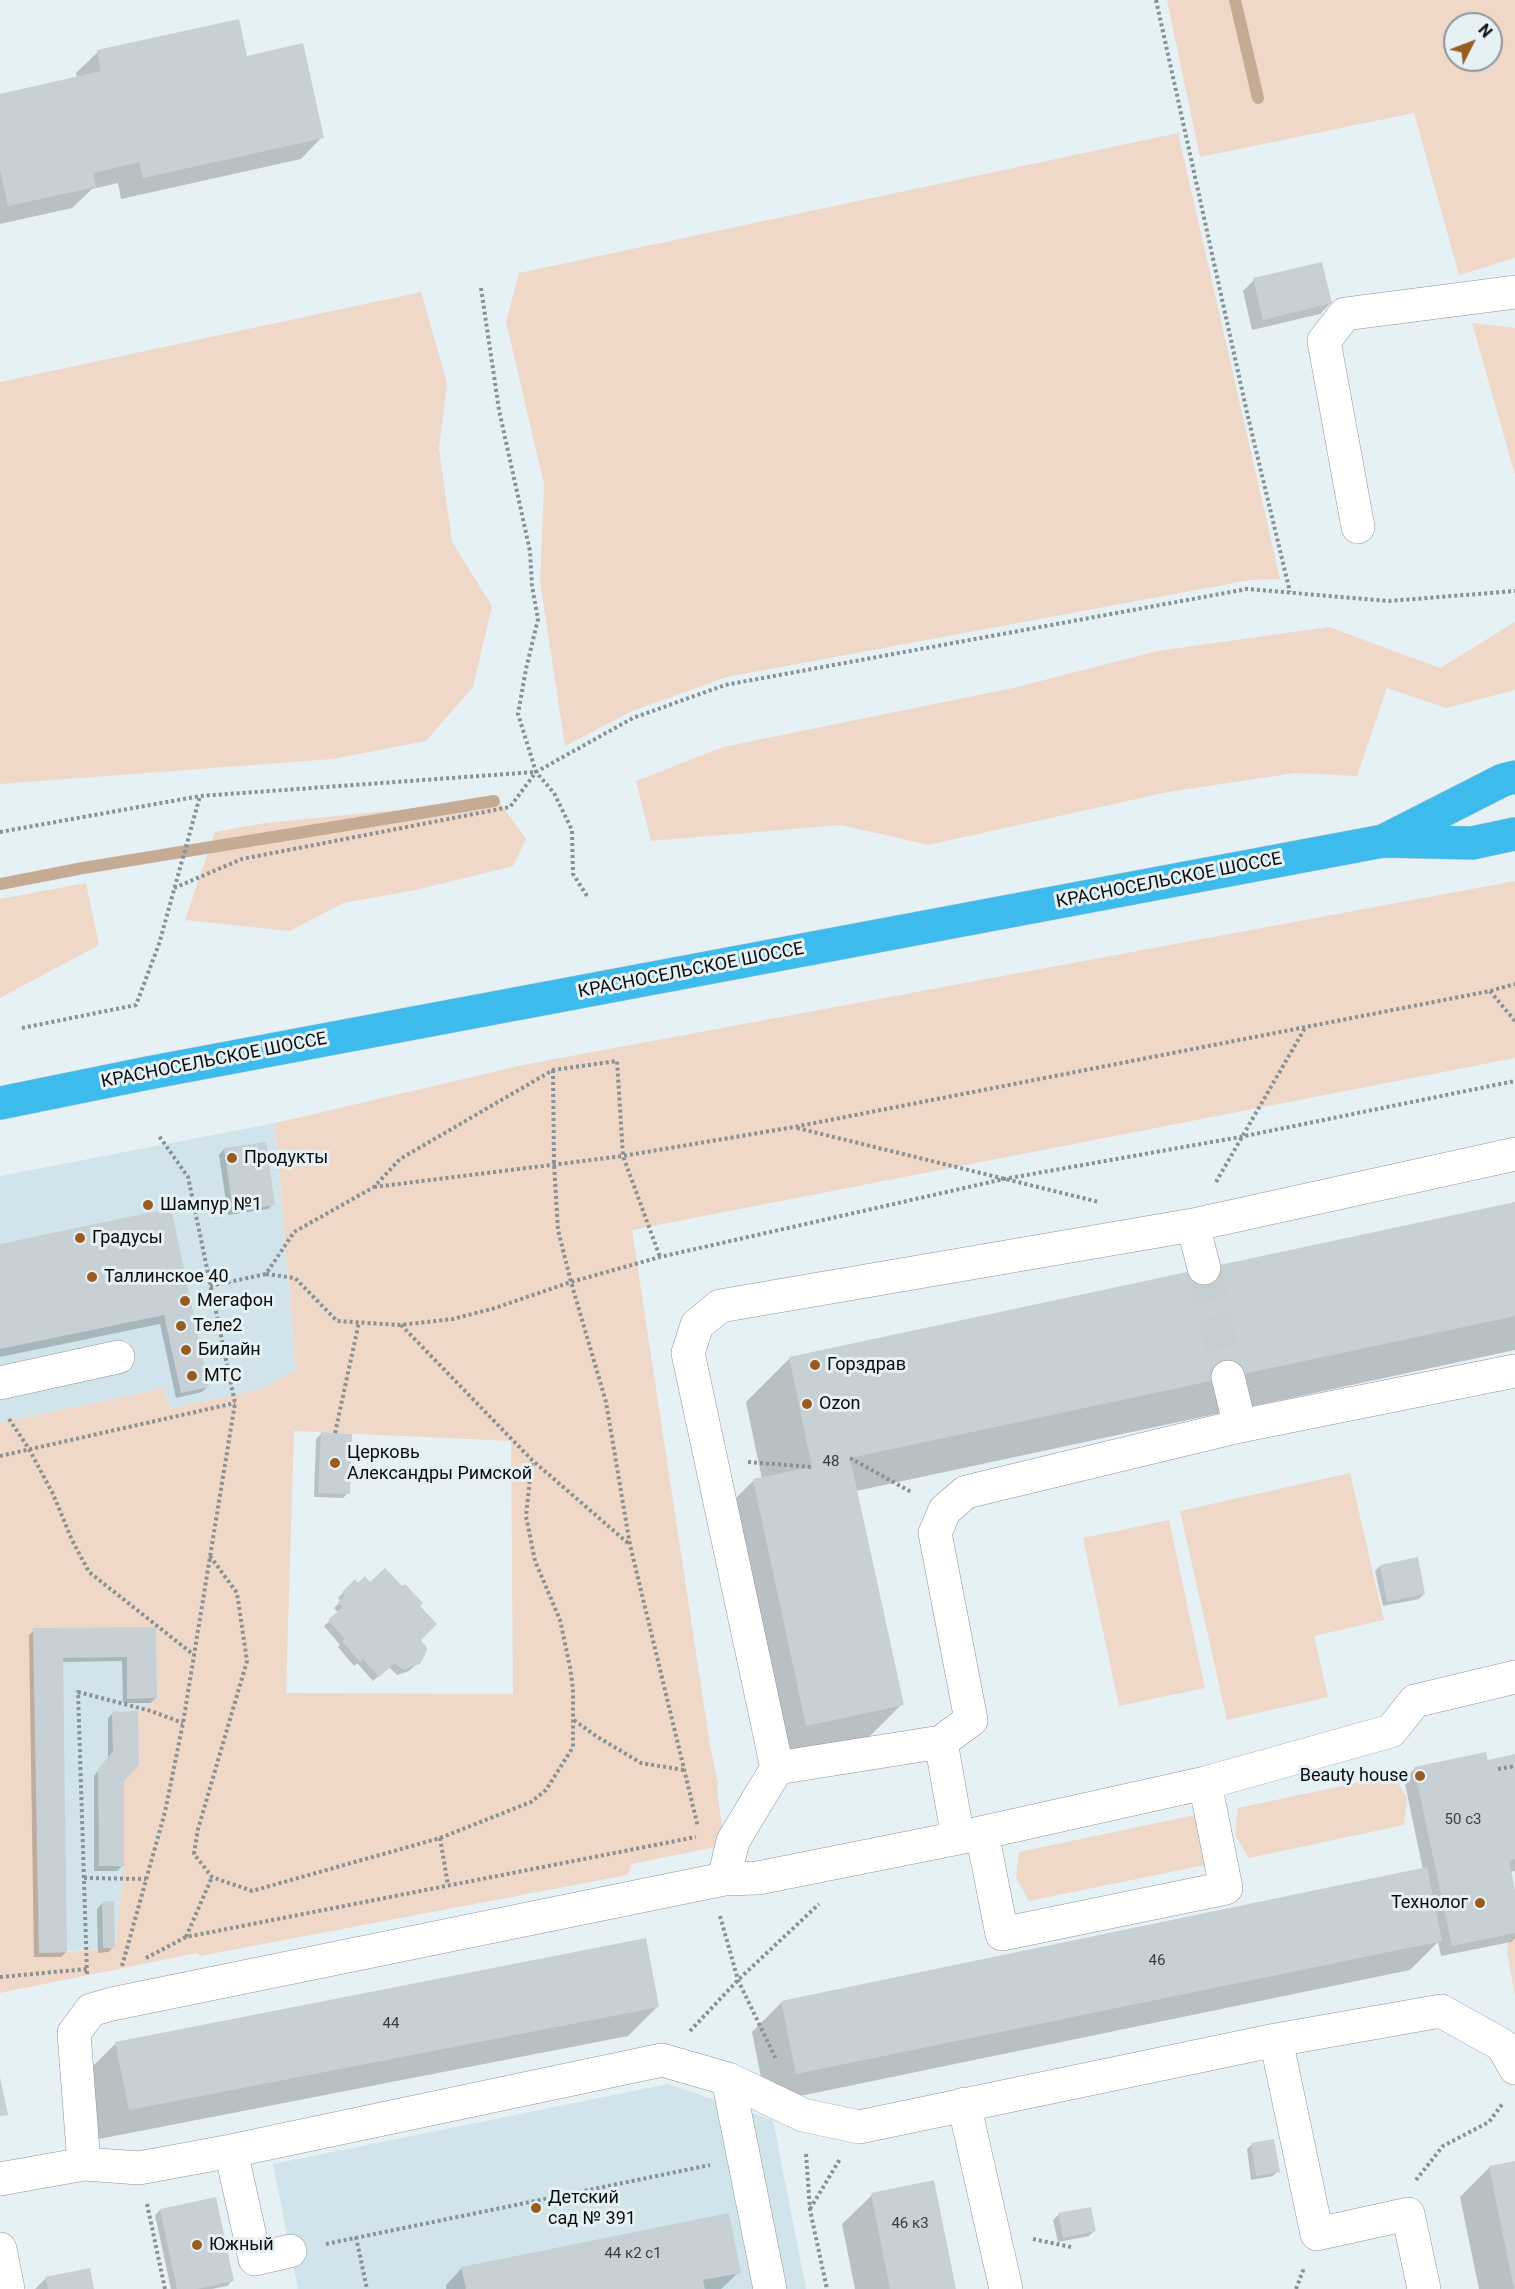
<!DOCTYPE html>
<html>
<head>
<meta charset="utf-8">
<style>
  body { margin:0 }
  #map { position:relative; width:1515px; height:2289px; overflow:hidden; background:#e6f1f6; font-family:Roboto,sans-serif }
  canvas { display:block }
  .north { position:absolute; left:1443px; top:12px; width:60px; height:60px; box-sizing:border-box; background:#e6f1f6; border:2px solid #8e9599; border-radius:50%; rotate:48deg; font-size:16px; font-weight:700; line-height:24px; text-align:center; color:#090c0e }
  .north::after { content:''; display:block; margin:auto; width:21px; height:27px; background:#995c20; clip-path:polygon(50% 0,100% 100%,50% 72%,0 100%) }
</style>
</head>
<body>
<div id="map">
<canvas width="1515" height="2289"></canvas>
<div class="north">N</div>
</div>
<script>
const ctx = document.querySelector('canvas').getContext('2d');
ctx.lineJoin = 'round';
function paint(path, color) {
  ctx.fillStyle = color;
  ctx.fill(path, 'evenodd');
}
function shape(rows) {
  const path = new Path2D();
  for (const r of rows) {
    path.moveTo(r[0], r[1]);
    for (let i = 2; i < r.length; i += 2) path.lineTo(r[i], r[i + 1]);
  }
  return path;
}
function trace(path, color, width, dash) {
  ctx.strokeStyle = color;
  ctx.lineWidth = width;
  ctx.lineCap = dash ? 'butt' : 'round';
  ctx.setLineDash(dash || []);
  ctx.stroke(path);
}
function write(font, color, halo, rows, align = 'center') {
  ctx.font = font + ' Roboto,sans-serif';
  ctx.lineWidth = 6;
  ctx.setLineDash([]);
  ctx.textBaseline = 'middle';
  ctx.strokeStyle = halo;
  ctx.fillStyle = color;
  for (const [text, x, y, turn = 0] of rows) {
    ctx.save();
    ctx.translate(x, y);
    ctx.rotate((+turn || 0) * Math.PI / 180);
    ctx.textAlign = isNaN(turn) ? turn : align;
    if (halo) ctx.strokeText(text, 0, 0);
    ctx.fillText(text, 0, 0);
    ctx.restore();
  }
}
paint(shape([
  [275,1123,297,1382,169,1409,164,1388,0,1423,0,1176],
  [156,1627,157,1698,139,1765,124,1866,115,1948,39,1953,33,1628],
  [668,2084,773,2120,806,2289,298,2289,273,2164]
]), '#d1e4ec');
paint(shape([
  [1167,0,1515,0,1515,258,1459,275,1414,113,1200,157],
  [1455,24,1491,24,1491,60,1455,60],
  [1178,133,1280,579,1250,580,727,677,632,711,565,746,540,581,544,484,506,322,519,273],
  [421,292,447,383,439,448,452,542,492,606,473,687,426,741,333,759,0,784,0,382],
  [1472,323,1515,328,1515,475],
  [1515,622,1515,690,1446,708,1387,688,1357,776,1295,773,1168,792,928,845,841,825,651,841,636,781,723,747,1013,688,1157,651,1329,627,1440,668],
  [498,800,526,839,513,866,416,890,343,903,290,931,185,920,215,832,265,823],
  [1515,881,1515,1058,632,1230,710,1745,718,1783,717,1791,725,1845,632,1864,627,1875,200,1956,197,1953,0,1993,0,1423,164,1388,169,1409,262,1389,296,1370,275,1123,528,1064],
  [294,1431,511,1441,513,1694,286,1693],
  [156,1627,157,1698,138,1711,139,1765,124,1781,124,1866,115,1948,67,1952,39,1953,34,1628],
  [86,883,99,945,0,998,0,899],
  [1350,1473,1384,1620,1314,1636,1328,1697,1227,1720,1180,1511],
  [1169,1520,1205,1688,1119,1706,1083,1538],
  [1393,1775,1407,1798,1404,1825,1249,1858,1235,1835,1238,1808],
  [1195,1815,1208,1839,1205,1865,1029,1901,1016,1878,1019,1852],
  [1515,1936,1515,1995,1507,1953,1508,1943]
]), '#efd8c7');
paint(shape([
  [98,52,246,57,322,137,301,159,121,199,118,183,92,189,72,208,0,224,0,95,77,78,76,73],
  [1254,280,1331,303,1320,314,1252,330,1243,291],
  [224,1149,273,1204,268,1209,228,1215,219,1155],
  [1515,1203,1515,1350,856,1491,902,1704,858,1748,762,1769,710,1524,754,1480,762,1479,746,1402,790,1358],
  [0,1245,190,1309,207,1387,202,1392,176,1398,160,1324,0,1357],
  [321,1434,348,1493,343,1498,314,1497,316,1439],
  [1380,1566,1424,1594,1419,1599,1383,1606,1375,1571],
  [355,1581,358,1585,370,1584,418,1606,419,1640,416,1665,409,1671,397,1675,389,1667,373,1681,357,1663,354,1666,338,1647,340,1645,324,1626,339,1613,334,1608,341,1601,338,1598],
  [154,1628,156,1698,150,1703,123,1703,122,1661,61,1662,66,1952,61,1957,34,1957,29,1635,34,1630],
  [113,1713,122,1866,117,1871,94,1871,94,1776,108,1758,108,1718],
  [1515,1755,1515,1871,1510,1872,1515,1897,1515,1938,1511,1942,1441,1956,1438,1942,1410,1970,766,2103,752,2032,782,2002,1423,1870,1404,1779,1415,1768,1487,1763],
  [102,1903,114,1947,108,1952,98,1953,97,1909],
  [658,2006,628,2036,99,2139,86,2073,116,2043],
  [1252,2144,1278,2171,1273,2176,1251,2180,1247,2149],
  [1515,2162,1515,2289,1479,2289,1460,2197,1490,2167],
  [872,2195,955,2289,855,2289,842,2224],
  [1090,2209,1095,2230,1089,2236,1058,2242,1053,2220,1058,2215],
  [160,2210,232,2281,227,2286,212,2289,171,2289,155,2215],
  [462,2268,739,2272,721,2289,446,2289,446,2285],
  [46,2278,93,2289,35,2289]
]), '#0003');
trace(shape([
  [1235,0,1258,98],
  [0,884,83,868,494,801]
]), '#c5aa94', 12);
paint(shape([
  [239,19,247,56,303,43,324,138,143,178,139,162,93,173,96,187,8,206,0,169,0,94,101,71,97,50],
  [1322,262,1332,303,1263,320,1253,278],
  [266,1142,275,1205,233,1211,224,1148],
  [1515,1202,1515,1316,850,1458,904,1705,806,1726,753,1479,812,1467,789,1357],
  [171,1208,209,1387,181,1393,164,1315,0,1349,0,1244],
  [321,1432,352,1434,350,1494,318,1493],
  [1418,1557,1425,1594,1387,1602,1380,1565],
  [385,1568,402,1586,405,1584,423,1603,420,1606,437,1624,421,1640,427,1648,425,1655,420,1664,403,1670,395,1663,379,1677,363,1659,360,1662,342,1641,345,1639,328,1620,343,1607,338,1602,345,1595,342,1592,355,1579,358,1583,365,1576,370,1582],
  [156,1627,157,1698,127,1699,127,1657,63,1658,67,1952,39,1953,33,1628],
  [138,1711,139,1765,124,1781,124,1866,99,1866,98,1770,113,1751,112,1712],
  [1486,1752,1488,1760,1515,1754,1515,1859,1509,1860,1515,1890,1515,1933,1452,1946,1414,1767],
  [1427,1867,1442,1941,796,2074,781,2001],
  [114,1901,115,1948,103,1948,102,1902],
  [646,1938,659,2007,129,2110,115,2042],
  [0,2077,8,2115,0,2116],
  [1274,2139,1280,2172,1256,2176,1251,2143],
  [1515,2161,1515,2289,1514,2289,1489,2166],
  [934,2180,956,2289,890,2289,871,2193],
  [216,2197,234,2281,197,2289,177,2289,160,2209],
  [1091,2207,1096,2231,1063,2238,1058,2213],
  [729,2213,741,2273,703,2280,705,2289,466,2289,461,2267],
  [90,2268,94,2289,48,2289,45,2277]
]), '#c6d0d5');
trace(shape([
  [1204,1268,1228,1377]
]), '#c5cfd3', 33, [33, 16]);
const minor = shape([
  [1358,527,1324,341,1345,314,1515,292],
  [1515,1154,1193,1225,720,1306,697,1325,688,1353,777,1768,941,1742,971,1720,935,1533,945,1510,966,1492,1240,1426,1515,1371],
  [1193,1225,1204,1268],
  [1228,1377,1240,1426],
  [0,1383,118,1357],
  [941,1742,958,1838],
  [982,1833,1002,1934,1226,1888,1205,1783],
  [724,1879,733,1841,777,1768],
  [1276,2040,1317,2234,1408,2214,1424,2289],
  [728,2079,770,2289],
  [964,2104,1006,2289],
  [231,2151,255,2259,290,2251],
  [84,2164,74,2033,91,2010,112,2004,724,1879,758,1878,958,1838,1205,1783,1391,1731,1415,1701,1515,1677],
  [0,2179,84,2164,139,2168,231,2151,662,2060,728,2079,803,2115,859,2127,1276,2040,1441,2011,1502,2045,1515,2068],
  [0,2249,8,2289]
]);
const highway = shape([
  [1387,839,1503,780,1515,777],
  [0,1103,148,1073,1383,841,1472,843,1515,834]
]);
trace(minor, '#8a9499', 34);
trace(highway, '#cececf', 34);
trace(shape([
  [1156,0,1248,417,1290,592],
  [481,288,499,410,530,551,532,586,538,619,526,669,518,714,536,772,554,793,572,830,573,874,587,896],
  [0,832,200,796,535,772],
  [174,888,242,859,510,807,536,772,633,718,725,685,1247,589,1389,601,1515,591],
  [1490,991,1515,1021],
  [22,1028,136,1005,159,944,200,796],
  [553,1070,554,1164,558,1230,571,1282,606,1402,630,1545,698,1827],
  [797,1128,1099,1202],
  [1216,1182,1305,1028],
  [374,1187,623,1156,794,1127,1490,991,1515,984],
  [266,1274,295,1278,337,1321,400,1325,453,1319,495,1308,571,1282,660,1257,1004,1179,1240,1137,1515,1081],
  [210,1286,266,1274,294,1232,374,1187,400,1159,553,1070,617,1061,623,1156,660,1257],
  [401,1325,532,1460,629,1544],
  [9,1419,29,1449,53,1494,72,1540,89,1572,194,1655],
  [335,1433,359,1322],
  [0,1456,235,1403],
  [850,1458,913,1493],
  [748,1462,812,1467],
  [210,1556,237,1593,247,1661,198,1829,194,1854,212,1877,252,1891,440,1838,531,1802,546,1790,573,1747,573,1689,570,1667,560,1620,535,1561,526,1516,532,1460],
  [574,1720,596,1736,641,1763,684,1770],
  [1498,1769,1515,1766],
  [440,1838,448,1885],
  [84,1878,146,1879],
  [720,1916,738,1980,776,2059],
  [186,1937,212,1877],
  [146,1958,186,1937,696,1837],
  [122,1966,165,1812,183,1723,235,1403,188,1177,159,1136],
  [87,1974,78,1692,151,1711,183,1723],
  [0,1977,87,1969],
  [690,2031,738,1980,819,1904],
  [806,2154,810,2210,827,2289],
  [1416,2180,1443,2146,1489,2122,1503,2103],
  [147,2204,165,2289],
  [810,2209,840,2159],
  [356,2237,367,2289],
  [1033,2239,1071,2247],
  [326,2244,710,2165],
  [1296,2289,1304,2268]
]), '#899195', 4, [3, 3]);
trace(minor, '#fff', 33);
trace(highway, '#3dbbec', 33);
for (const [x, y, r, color] of [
  [232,1158,6,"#995c20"],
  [148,1205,6,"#995c20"],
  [80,1238,6,"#995c20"],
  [92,1277,6,"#995c20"],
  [185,1301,6,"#995c20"],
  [181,1326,6,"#995c20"],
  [186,1350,6,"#995c20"],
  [815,1365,6,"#995c20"],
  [192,1376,6,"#995c20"],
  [807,1404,6,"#995c20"],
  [335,1463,6,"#995c20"],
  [1420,1776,6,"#995c20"],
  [1480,1903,6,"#995c20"],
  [536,2208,6,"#995c20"],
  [197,2245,6,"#995c20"]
]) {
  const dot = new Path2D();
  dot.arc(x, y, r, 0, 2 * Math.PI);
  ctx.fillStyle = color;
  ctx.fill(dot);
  trace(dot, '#e6f1f6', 2);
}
write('15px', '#383d40', null, [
  ["48",831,1462],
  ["50 с3",1463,1820],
  ["46",1157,1961],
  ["44",391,2024],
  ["46 к3",910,2224],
  ["44 к2 с1",633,2254]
]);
write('18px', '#090c0e', '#e6f1f6', [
  ["КРАСНОСЕЛЬСКОЕ ШОССЕ",1169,881,-11],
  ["КРАСНОСЕЛЬСКОЕ ШОССЕ",691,971,-11],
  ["КРАСНОСЕЛЬСКОЕ ШОССЕ",214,1061,-11]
]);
write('18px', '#090c0e', '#e6f1f6', [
  ["Продукты",244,1158],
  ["Шампур №1",160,1205],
  ["Градусы",92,1238],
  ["Таллинское 40",104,1277],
  ["Мегафон",197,1301],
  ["Теле2",193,1326],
  ["Билайн",198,1350],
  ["Горздрав",827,1365],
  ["МТС",204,1376],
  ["Ozon",819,1404],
  ["Церковь",347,1453],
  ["Александры Римской",347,1474],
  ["Beauty house",1408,1776,"right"],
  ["Технолог",1468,1903,"right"],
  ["Детский",548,2198],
  ["сад № 391",548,2219],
  ["Южный",209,2245]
], 'left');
</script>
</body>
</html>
